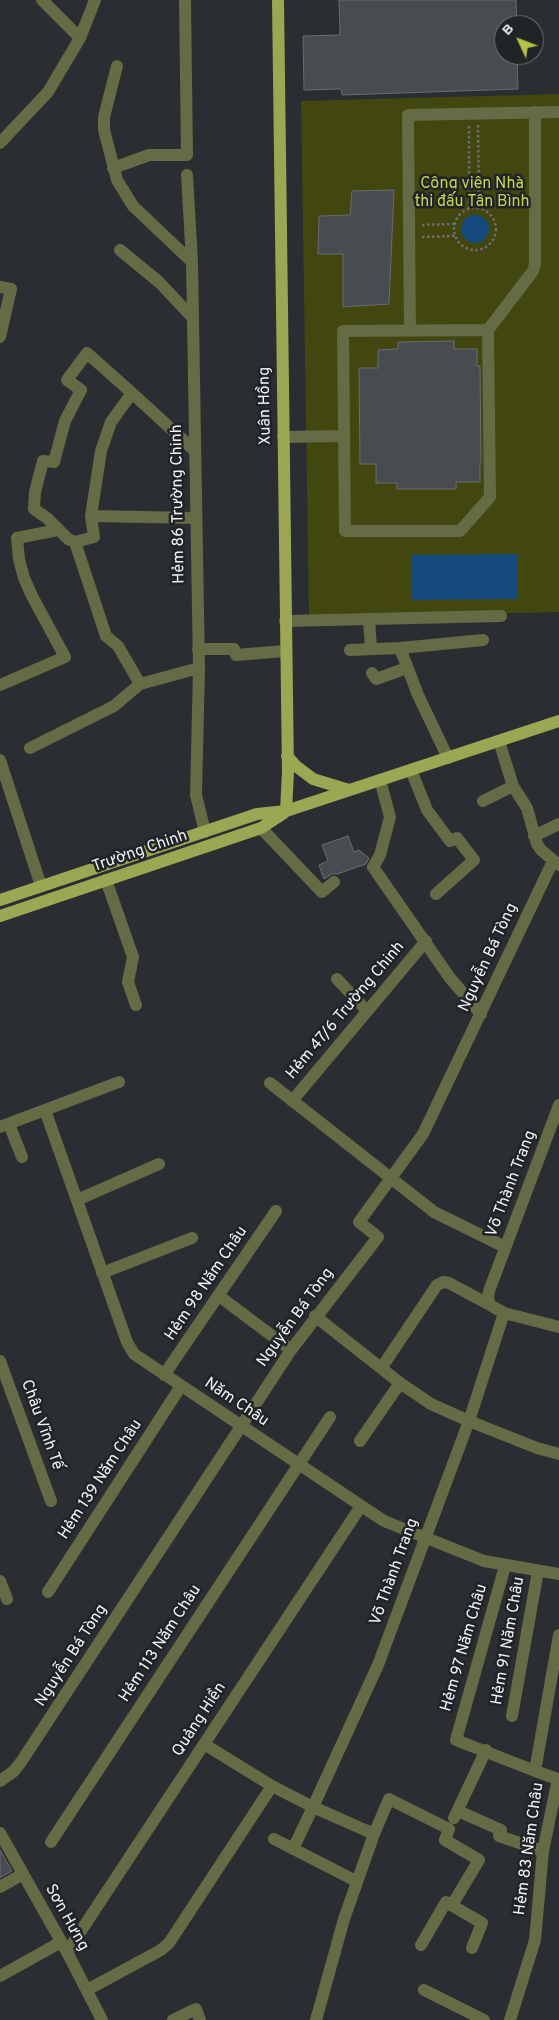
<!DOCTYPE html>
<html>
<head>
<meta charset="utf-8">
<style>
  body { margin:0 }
  #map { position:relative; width:559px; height:2020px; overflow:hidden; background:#2a2d31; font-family:Overpass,sans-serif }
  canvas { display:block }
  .north { position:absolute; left:494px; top:15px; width:50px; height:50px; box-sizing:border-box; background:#212427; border:1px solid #747779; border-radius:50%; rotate:313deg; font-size:14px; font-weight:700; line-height:20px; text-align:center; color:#f1f3f5 }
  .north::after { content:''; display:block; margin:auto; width:18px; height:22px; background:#b4c24a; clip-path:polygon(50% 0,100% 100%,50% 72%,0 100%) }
</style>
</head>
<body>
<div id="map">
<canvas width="559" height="2020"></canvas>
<div class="north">B</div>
</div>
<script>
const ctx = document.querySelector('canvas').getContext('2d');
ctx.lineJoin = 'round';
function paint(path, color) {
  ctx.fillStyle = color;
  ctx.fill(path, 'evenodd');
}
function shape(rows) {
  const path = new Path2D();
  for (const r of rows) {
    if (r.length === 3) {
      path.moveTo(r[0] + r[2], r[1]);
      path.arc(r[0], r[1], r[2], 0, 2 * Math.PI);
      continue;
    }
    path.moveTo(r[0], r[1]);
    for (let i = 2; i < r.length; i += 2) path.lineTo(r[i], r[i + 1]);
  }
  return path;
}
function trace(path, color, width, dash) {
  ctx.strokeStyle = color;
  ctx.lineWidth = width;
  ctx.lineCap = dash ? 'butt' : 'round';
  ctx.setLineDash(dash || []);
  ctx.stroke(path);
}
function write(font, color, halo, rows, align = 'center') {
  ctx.font = font + ' Overpass,sans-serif';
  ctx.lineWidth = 5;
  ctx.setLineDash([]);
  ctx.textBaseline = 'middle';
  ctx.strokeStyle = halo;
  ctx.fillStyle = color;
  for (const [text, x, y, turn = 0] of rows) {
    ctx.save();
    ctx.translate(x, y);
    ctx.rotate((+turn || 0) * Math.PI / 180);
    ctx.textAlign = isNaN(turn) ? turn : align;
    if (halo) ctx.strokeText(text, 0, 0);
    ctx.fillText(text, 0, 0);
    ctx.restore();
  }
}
paint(shape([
  [559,94,559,612,309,618,301,101]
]), '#41470e');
paint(shape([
  [475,229,14],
  [518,554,518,599,412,600,412,555]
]), '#14497d');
const building = shape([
  [339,0,516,0,517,25,504,25,504,55,517,55,518,89,342,95,341,89,304,90,303,36,340,35,339,0],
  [394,190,389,304,343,307,343,254,318,254,319,216,350,215,352,191,394,190],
  [454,341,454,349,477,349,477,366,480,366,481,463,480,463,480,482,456,482,456,489,397,489,397,483,376,483,376,464,360,464,359,368,378,368,378,350,398,349,398,342,454,341],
  [348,836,354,852,359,850,369,858,366,864,337,874,332,874,324,879,319,865,328,861,322,845,348,836],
  [0,1850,12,1871,0,1878,0,1850]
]);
paint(building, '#484b4f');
trace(building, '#696c70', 1);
trace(shape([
  [478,125,479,209],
  [469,126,469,209],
  [475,229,21],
  [422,225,454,224],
  [422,237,455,236]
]), '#6c6f72', 2.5, [2.5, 2.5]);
trace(shape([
  [42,0,80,38],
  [117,66,104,117,104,130,117,180,133,206,192,262],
  [0,143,48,92,80,38,95,0],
  [113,168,149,155,187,155,185,0],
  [187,175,192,262,199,668,196,795,205,832],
  [120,250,159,282,192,317],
  [0,287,11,289,0,337],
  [488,330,343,331,345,531,460,531,490,497,488,330,533,271,535,264,535,112],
  [410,331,408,115,559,112],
  [132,393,111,422,101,451,91,516,94,537,75,542,68,539,47,518,34,509,35,492,43,461,54,462,65,421,81,390,67,380,87,353,132,393,194,450],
  [283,437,343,436],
  [91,516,196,518],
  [75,542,106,636,118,646,140,684],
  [369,619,371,649],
  [285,621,501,616],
  [400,648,418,695,448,758],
  [198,649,234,649,236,655,285,651],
  [350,650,400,648,483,640],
  [372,673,376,679,407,668],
  [0,685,65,657,32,596,24,578,19,559,17,538,58,530],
  [499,741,513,786,527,808,537,844,541,850,559,865],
  [30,748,114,706,140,684,199,668],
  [0,760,41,886],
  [411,770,427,810,450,841,457,838,474,860,436,894],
  [380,780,390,817,380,855,373,867,450,978,481,1014],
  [483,801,513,786],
  [261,828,322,892,334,882],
  [534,836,559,824],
  [106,880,133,957,128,982,136,1005],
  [337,979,367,1011],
  [270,1083,434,1212,505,1247],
  [292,1101,426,941],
  [45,1110,127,1342,134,1354,384,1521,484,1561,559,1574],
  [9,1124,22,1157],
  [0,1127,119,1082],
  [77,1200,159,1164],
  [102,1273,192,1238],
  [219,1296,291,1350],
  [504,1313,559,1327],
  [315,1316,400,1383,431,1404,469,1421,537,1448,559,1454],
  [0,1361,51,1501],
  [382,1367,437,1285,443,1282,449,1283,490,1305],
  [164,1375,276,1211],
  [360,1441,400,1383],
  [505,1566,456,1740,535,1771],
  [0,1581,7,1599],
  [48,1592,181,1386],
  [512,1716,538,1571],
  [204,1744,272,1786],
  [0,1781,14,1771,21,1762,291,1350,378,1237,359,1222,423,1134,553,861],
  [458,1811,501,1830,499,1836,543,1851],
  [454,1818,486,1750],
  [0,1833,67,1952,102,2020],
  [374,1834,389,1799,449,1829,445,1840,479,1860,452,1905],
  [274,1839,356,1881],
  [51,1842,330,1417],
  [0,1887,23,1874],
  [421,1945,446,1902,482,1923,472,1948],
  [67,1952,361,1506],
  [0,1976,61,1942],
  [87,1990,161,1950,169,1943,272,1786,313,1807,293,1849],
  [424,1990,484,2020],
  [173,2020,196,2009,200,2020],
  [316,2020,344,1919,374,1834,313,1807,378,1665,469,1421,504,1313,490,1305,488,1298,489,1291,559,1105],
  [510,2020,535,1940,543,1851,558,1779,535,1771,559,1635]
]), '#656b44', 12);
trace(shape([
  [278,0,288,772,286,811],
  [287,756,296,766,313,779,349,790],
  [0,900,257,814,286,811,559,721],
  [0,916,261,828,284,813]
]), '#9ca754', 12);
write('16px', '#c5d54e', '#212427', [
  ["Công viên Nhà",472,185],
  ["thi đấu Tân Bình",472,203]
]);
write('16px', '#f1f3f5', '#212427', [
  ["Xuân Hồng",266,406,-91],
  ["Hẻm 86 Trường Chinh",179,504,-91],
  ["Trường Chinh",140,852,-19],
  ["Nguyễn Bá Tòng",489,958,-65],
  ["Hẻm 47/6 Trường Chinh",346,1011,-50],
  ["Võ Thành Trang",512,1184,-69],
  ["Hẻm 98 Năm Châu",207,1284,-56],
  ["Nguyễn Bá Tòng",296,1318,-54],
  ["Năm Châu",236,1403,34],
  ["Châu Vĩnh Tế",41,1425,70],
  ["Hẻm 139 Năm Châu",101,1480,-57],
  ["Võ Thành Trang",395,1572,-70],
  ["Hẻm 91 Năm Châu",509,1641,-80],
  ["Hẻm 113 Năm Châu",161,1644,-57],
  ["Hẻm 97 Năm Châu",465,1648,-74],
  ["Nguyễn Bá Tòng",72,1656,-57],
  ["Quảng Hiền",200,1720,-57],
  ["Hẻm 83 Năm Châu",530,1849,-82],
  ["Sơn Hưng",66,1918,61]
]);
</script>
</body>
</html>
